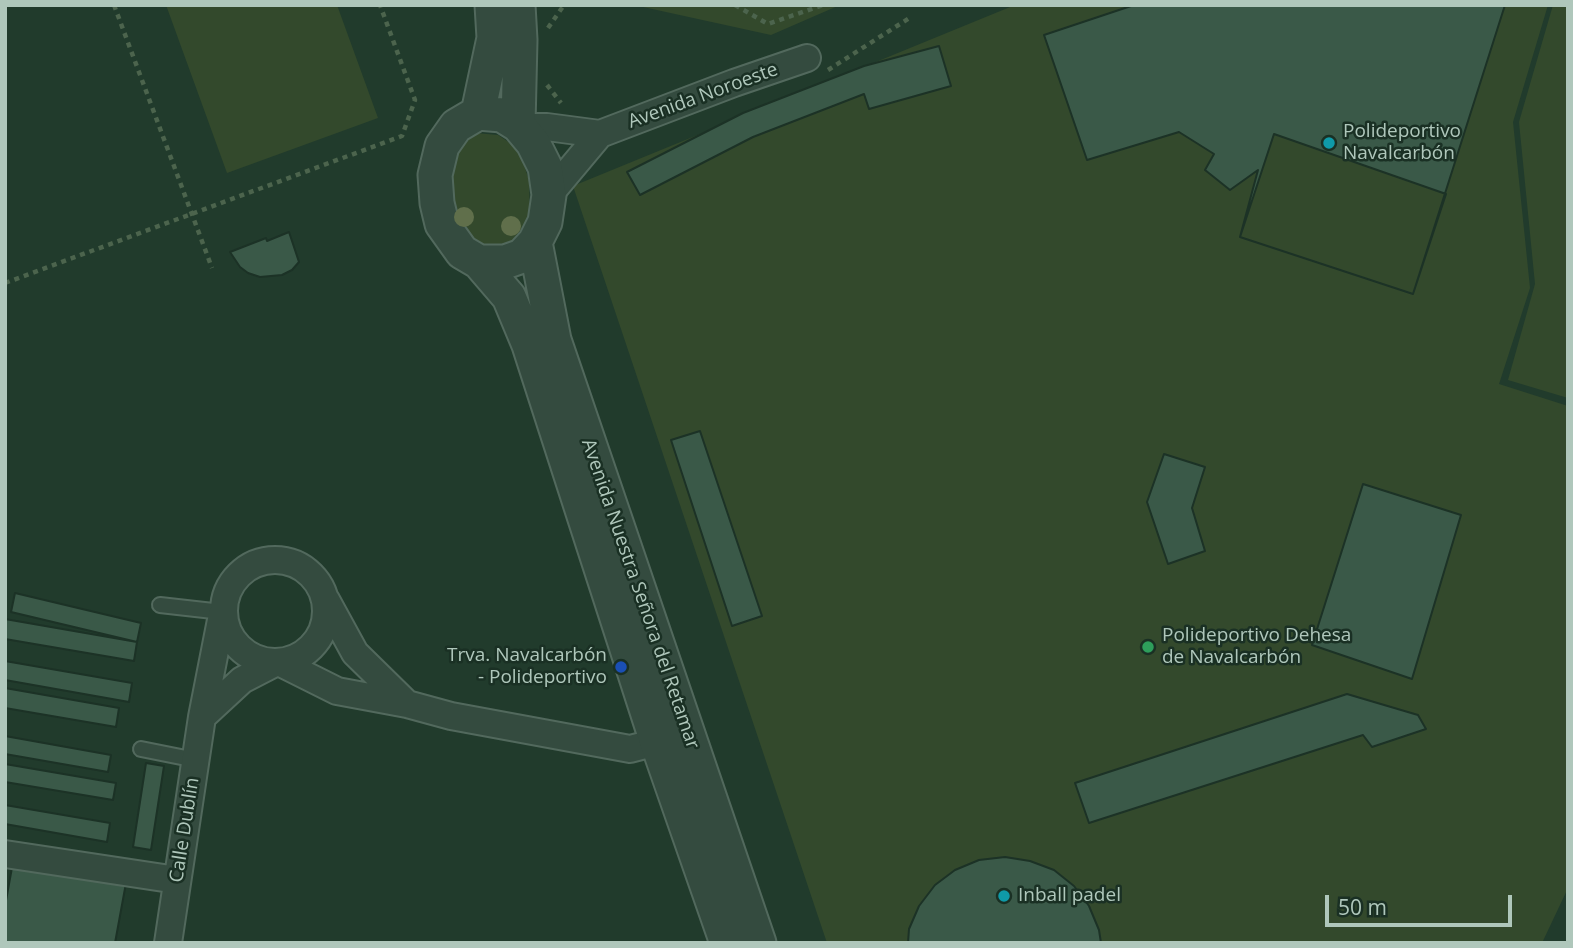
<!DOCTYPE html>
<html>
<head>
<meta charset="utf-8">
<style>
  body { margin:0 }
  #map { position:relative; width:1573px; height:948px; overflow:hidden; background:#213b2c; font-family:"Open Sans",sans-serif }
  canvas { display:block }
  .frame { position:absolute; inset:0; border:7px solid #afc7bb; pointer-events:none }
  .scale { position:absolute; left:1325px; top:895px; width:187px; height:32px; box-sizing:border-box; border:4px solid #afc7bb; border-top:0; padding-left:9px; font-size:21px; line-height:24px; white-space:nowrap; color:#afc7bb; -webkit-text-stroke:5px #1a3024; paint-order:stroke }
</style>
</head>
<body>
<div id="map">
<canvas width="1573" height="948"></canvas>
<div class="frame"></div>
<div class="scale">50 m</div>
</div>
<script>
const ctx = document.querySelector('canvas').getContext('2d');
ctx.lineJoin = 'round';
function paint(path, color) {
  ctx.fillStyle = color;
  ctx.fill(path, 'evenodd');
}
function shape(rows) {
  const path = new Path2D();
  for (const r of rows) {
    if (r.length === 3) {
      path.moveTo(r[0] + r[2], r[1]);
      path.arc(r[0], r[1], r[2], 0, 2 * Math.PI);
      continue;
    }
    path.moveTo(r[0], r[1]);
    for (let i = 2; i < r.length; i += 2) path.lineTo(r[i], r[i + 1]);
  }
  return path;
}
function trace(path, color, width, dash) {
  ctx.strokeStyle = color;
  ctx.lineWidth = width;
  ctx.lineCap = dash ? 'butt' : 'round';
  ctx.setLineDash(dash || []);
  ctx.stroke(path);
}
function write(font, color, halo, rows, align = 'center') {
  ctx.font = font + ' "Open Sans",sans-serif';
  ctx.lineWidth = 5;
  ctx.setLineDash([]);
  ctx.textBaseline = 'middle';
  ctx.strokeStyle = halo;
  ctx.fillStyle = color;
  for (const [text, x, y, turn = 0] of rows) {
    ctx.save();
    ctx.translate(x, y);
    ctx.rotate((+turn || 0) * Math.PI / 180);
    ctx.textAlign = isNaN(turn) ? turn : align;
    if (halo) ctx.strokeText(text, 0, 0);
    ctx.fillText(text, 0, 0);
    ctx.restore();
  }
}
paint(shape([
  [166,5,337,5,378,118,227,173],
  [634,5,840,5,771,35],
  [1015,5,1548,5,1513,122,1530,288,1499,384,1568,406,1568,888,1542,943,827,943,573,186],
  [1553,5,1568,5,1568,398,1508,380,1535,284,1519,122],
  [476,133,498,135,513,145,523,162,529,180,530,220,524,236,510,246,493,249,477,242,456,217,451,176,455,151]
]), '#33492c');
const building = shape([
  [1134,5,1505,5,1413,294,1240,237,1258,170,1230,190,1205,170,1214,154,1179,132,1087,160,1044,35,1134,5],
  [939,46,951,86,869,109,864,94,753,137,640,195,627,172,743,113,864,66,939,46],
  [1274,134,1446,194,1413,294,1240,237,1274,134],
  [289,232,299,262,292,270,282,275,260,277,248,273,240,267,230,252,266,238,267,241,289,232],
  [700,431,762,616,732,626,671,440,700,431],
  [1164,454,1205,467,1192,508,1205,551,1168,564,1147,502,1164,454],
  [1363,484,1461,515,1412,679,1312,645,1363,484],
  [15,593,141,623,137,642,11,612,15,593],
  [5,619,137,642,134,661,5,639,5,619],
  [5,661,132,683,129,702,5,680,5,661],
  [5,688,119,708,116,727,5,708,5,688],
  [1347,694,1418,715,1426,729,1372,747,1363,735,1089,823,1075,783,1347,694],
  [5,736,111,755,108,772,5,754,5,736],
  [146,763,164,766,151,850,133,847,146,763],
  [5,764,116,783,113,800,5,782,5,764],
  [5,805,110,823,107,842,5,824,5,805],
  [1005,857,1030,861,1054,870,1074,886,1089,906,1099,930,1101,943,908,943,909,929,919,906,935,885,955,870,979,860,1005,857],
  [13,862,126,883,115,943,5,943,5,906,13,862]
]);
paint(building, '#3a5948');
trace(building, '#1c3226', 2);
const service = shape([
  [160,605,222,612],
  [141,749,196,760]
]);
const minor = shape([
  [520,127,547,127,600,134,734,83,807,58],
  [549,195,600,134],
  [275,611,51],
  [326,600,355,653,407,704],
  [279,662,337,691,407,704,451,716,630,749,657,742],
  [202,717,242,680,275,663],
  [5,854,177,880],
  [168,943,202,717,222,615]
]);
const tertiary = shape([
  [518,5,520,40,518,125],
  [478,113,502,115,518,125,533,143,545,167,549,195,545,222,535,242,522,256,505,262,479,262,462,252,442,224,437,203,435,175,442,146,456,126,478,113],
  [478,113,494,38,492,5],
  [535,242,554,340,759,943],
  [479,262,509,297,529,345,657,742,727,943]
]);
trace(service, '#52695d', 18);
trace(minor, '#52695d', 30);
trace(tertiary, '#52695d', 37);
trace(shape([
  [114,5,212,268],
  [735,5,768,24,823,5],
  [548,28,564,5],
  [828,70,911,17],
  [547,85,561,103],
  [5,283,402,136,415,100,380,5]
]), '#4c644d', 4.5, [5, 5]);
trace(service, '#344b3f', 14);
trace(minor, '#344b3f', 26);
trace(tertiary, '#344b3f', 33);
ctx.fillStyle = '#606f4b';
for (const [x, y] of [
  [464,217],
  [511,226]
]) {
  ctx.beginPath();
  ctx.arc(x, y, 10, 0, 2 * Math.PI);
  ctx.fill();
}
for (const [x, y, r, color] of [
  [1329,143,7,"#0f9aa8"],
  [1148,647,7,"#2e9e5b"],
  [621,667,7,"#1a4fb4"],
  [1004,896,7,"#0f9aa8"]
]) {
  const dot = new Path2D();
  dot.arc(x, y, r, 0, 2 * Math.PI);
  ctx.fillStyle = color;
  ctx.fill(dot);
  trace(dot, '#1a3024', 2.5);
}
write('19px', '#afc7bb', '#1a3024', [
  ["Avenida Noroeste",703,96,-20],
  ["Avenida Nuestra Señora del Retamar",640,594,71],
  ["Calle Dublín",185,830,-81]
]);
write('19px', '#afc7bb', '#1a3024', [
  ["Polideportivo",1343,132],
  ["Navalcarbón",1343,154],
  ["Polideportivo Dehesa",1162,636],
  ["de Navalcarbón",1162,658],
  ["Trva. Navalcarbón",607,656,"right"],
  ["- Polideportivo",607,678,"right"],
  ["Inball padel",1018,896]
], 'left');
</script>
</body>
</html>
